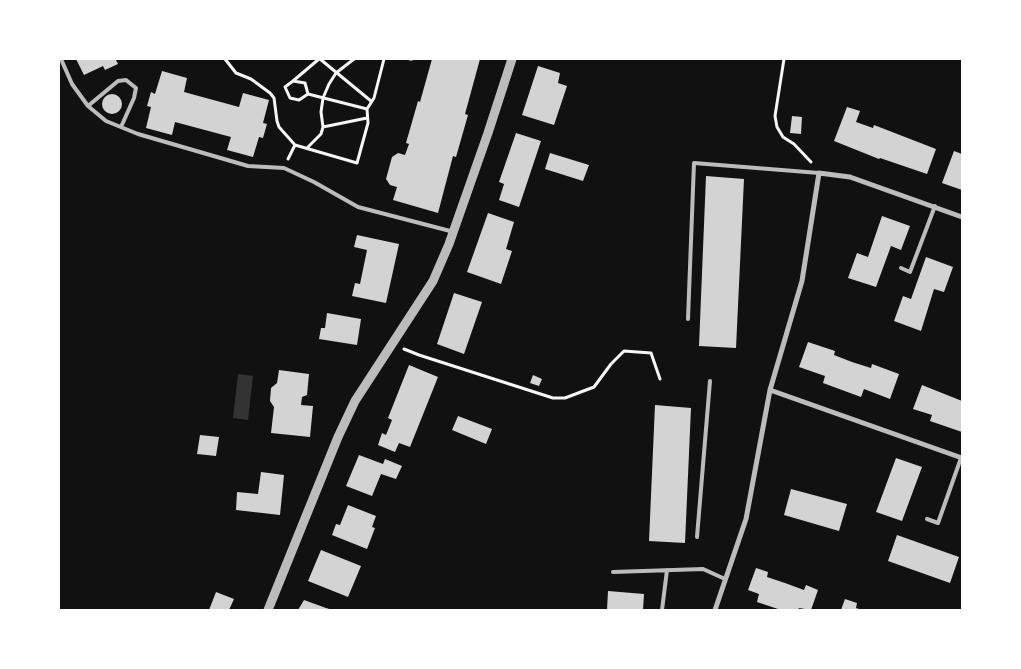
<!DOCTYPE html>
<html>
<head>
<meta charset="utf-8">
<style>
  body { margin:0 }
  #map { position:relative; width:1021px; height:669px; overflow:hidden; background:#111; font-family:"Roboto Condensed",sans-serif }
  canvas { display:block }
  .frame { position:absolute; inset:0; border:60px solid #fff; pointer-events:none }
</style>
</head>
<body>
<div id="map">
<canvas width="1021" height="669"></canvas>
<div class="frame"></div>
</div>
<script>
const ctx = document.querySelector('canvas').getContext('2d');
ctx.lineJoin = 'round';
function paint(path, color) {
  ctx.fillStyle = color;
  ctx.fill(path, 'evenodd');
}
function shape(rows) {
  const path = new Path2D();
  for (const r of rows) {
    if (r.length === 3) {
      path.moveTo(r[0] + r[2], r[1]);
      path.arc(r[0], r[1], r[2], 0, 2 * Math.PI);
      continue;
    }
    path.moveTo(r[0], r[1]);
    for (let i = 2; i < r.length; i += 2) path.lineTo(r[i], r[i + 1]);
  }
  return path;
}
function trace(path, color, width, dash) {
  ctx.strokeStyle = color;
  ctx.lineWidth = width;
  ctx.lineCap = dash ? 'butt' : 'round';
  ctx.setLineDash(dash || []);
  ctx.stroke(path);
}
paint(shape([
  [238,374,253,376,248,420,233,418]
]), '#333');
paint(shape([
  [76,59,120,59,116,60,118,64,105,70,103,66,84,75],
  [432,59,480,59,465,114,468,115,456,157,453,156,438,213,393,200,397,187,390,185,386,179,392,157,398,153,405,155,409,144,406,143,418,101,420,102],
  [538,66,560,73,558,83,567,86,554,125,522,115],
  [162,71,187,78,184,92,239,107,243,93,269,100,263,123,267,124,263,138,259,137,253,157,227,150,231,137,175,122,172,135,146,128,151,107,147,106,151,92,155,94],
  [112,104,10],
  [847,107,860,111,856,122,873,128,874,125,936,149,927,174,880,158,879,159,834,141],
  [792,116,802,117,801,134,790,133],
  [516,133,541,141,519,207,499,200,504,184,499,182],
  [954,151,962,154,962,190,942,183],
  [550,153,589,165,583,181,545,169],
  [706,176,744,179,736,348,699,346],
  [488,213,514,222,506,249,512,251,501,284,467,272],
  [882,216,910,226,901,250,891,246,876,287,848,278,857,253,868,257],
  [357,235,399,244,386,303,352,296,355,283,360,284,367,250,354,247],
  [926,257,953,267,944,292,934,289,921,331,894,321,903,296,911,299],
  [454,293,482,302,464,354,437,344],
  [327,313,361,319,357,345,319,339,321,328,325,328],
  [808,342,835,351,834,355,852,362,871,368,872,364,899,374,890,399,864,389,861,397,823,383,825,376,799,367],
  [409,365,438,377,410,447,399,443,395,452,378,445,382,433,386,435,392,420,388,418],
  [279,370,309,374,307,395,302,397,301,405,313,406,310,437,271,433,274,407,270,401,271,388,277,383],
  [533,375,542,379,539,386,530,383],
  [922,385,962,401,962,432,930,421,932,415,913,409],
  [655,405,691,408,685,543,649,541],
  [458,416,492,429,486,444,452,430],
  [200,435,219,437,216,456,197,454],
  [359,455,383,464,385,459,402,466,396,479,381,474,372,496,346,486],
  [896,458,922,467,902,521,876,512],
  [261,472,284,475,280,515,236,510,237,492,258,494],
  [791,489,847,504,839,531,784,515],
  [348,505,376,516,372,527,375,528,367,549,332,535,336,524,340,525],
  [897,535,959,557,950,583,888,561],
  [321,550,361,566,348,597,308,581],
  [756,568,768,572,767,577,785,583,804,590,806,585,818,590,811,610,799,608,798,610,781,610,757,602,759,594,748,590],
  [608,591,644,594,643,610,607,610],
  [216,592,234,599,229,610,209,610],
  [845,599,857,603,856,608,862,610,841,610],
  [304,600,326,608,333,610,298,610]
]), '#d3d3d3');
trace(shape([
  [225,59,236,73,251,79,270,93,274,98,277,121,279,127,295,145,357,163,368,123,367,109,374,98,384,59],
  [320,59,371,101],
  [410,59,412,59],
  [784,59,775,116,777,127,783,137,794,144,811,162],
  [293,81,305,83,308,94,299,100,290,98,285,87,293,81,319,59],
  [308,94,367,109],
  [323,127,367,118],
  [307,148,321,134,323,127,321,112,323,98,329,84,336,73,354,59],
  [288,159,295,145],
  [404,349,419,355,553,398,565,398,594,387,611,364,624,351,651,353,660,379]
]), '#f5f5f5', 3);
trace(shape([
  [61,59,72,84,88,106,106,121,138,134,248,166,284,168,314,182,358,207,454,232],
  [88,106,118,81,126,80,136,88,134,98,121,127],
  [901,268,910,272,935,206],
  [688,319,694,163,819,173],
  [927,519,938,523,961,458],
  [697,537,710,381],
  [613,572,703,569,725,579],
  [662,610,667,570]
]), '#bcbcbc', 4);
trace(shape([
  [770,390,962,458],
  [715,610,746,519,770,390,802,281,819,173,850,177,962,217]
]), '#bcbcbc', 5);
trace(shape([
  [268,610,338,437,355,401,433,281,449,244,488,133,512,59]
]), '#bcbcbc', 9);
</script>
</body>
</html>
